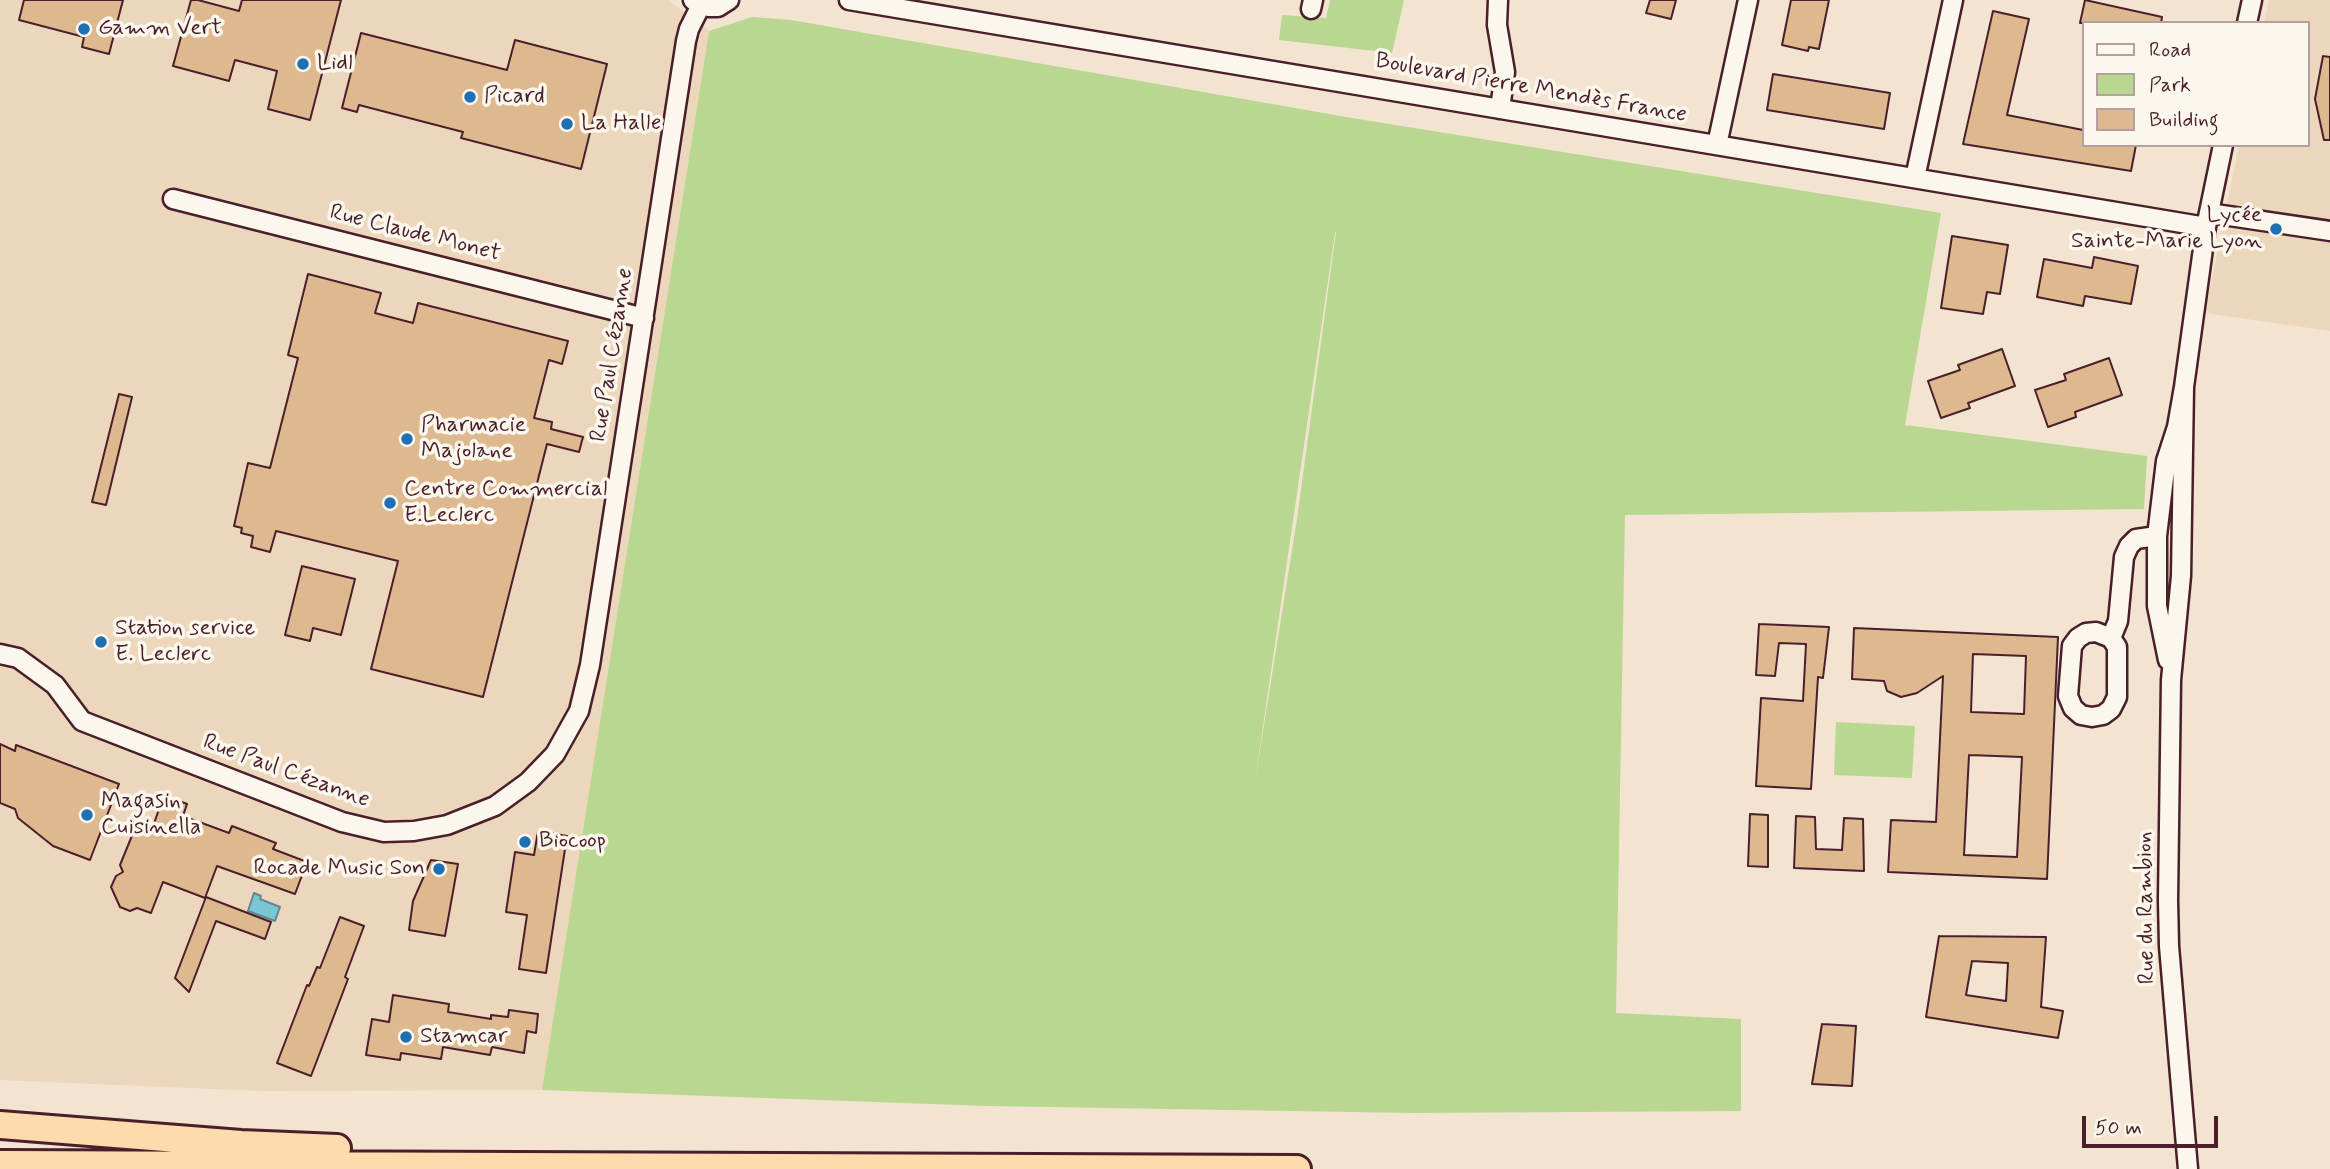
<!DOCTYPE html>
<html>
<head>
<meta charset="utf-8">
<style>
  body { margin:0 }
  #map { position:relative; width:2330px; height:1169px; overflow:hidden; background:#f2e4d0; font-family:Mynerve,sans-serif }
  canvas { display:block }
  .legend { position:absolute; left:2082px; top:21px; width:228px; height:126px; box-sizing:border-box; background:#fbf7ec; border:2px solid #b4a19f; margin:0; padding:9px 12px; list-style:none; font-size:21px; color:#4a1f2b }
  .legend li { display:flex; align-items:center; gap:14px; height:35px }
  .legend b { width:35px; border:2px solid #b4a19f }
  .scale { position:absolute; left:2082px; top:1116px; width:136px; height:32px; box-sizing:border-box; border:4px solid #4a1f2b; border-top:0; padding-left:9px; font-size:21px; line-height:24px; white-space:nowrap; color:#4a1f2b; -webkit-text-stroke:5px #fbf7ec; paint-order:stroke }
</style>
</head>
<body>
<div id="map">
<canvas width="2330" height="1169"></canvas>
<ul class="legend">
<li><b style="height:9px;background:#fbf7ec"></b>Road</li>
<li><b style="height:19px;background:#b9d790"></b>Park</li>
<li><b style="height:19px;background:#deb990"></b>Building</li>
</ul>
<div class="scale">50 m</div>
</div>
<script>
const ctx = document.querySelector('canvas').getContext('2d');
ctx.lineJoin = 'round';
function paint(path, color) {
  ctx.fillStyle = color;
  ctx.fill(path, 'evenodd');
}
function shape(rows) {
  const path = new Path2D();
  for (const r of rows) {
    path.moveTo(r[0], r[1]);
    for (let i = 2; i < r.length; i += 2) path.lineTo(r[i], r[i + 1]);
  }
  return path;
}
function trace(path, color, width, dash) {
  ctx.strokeStyle = color;
  ctx.lineWidth = width;
  ctx.lineCap = dash ? 'butt' : 'round';
  ctx.setLineDash(dash || []);
  ctx.stroke(path);
}
function write(font, color, halo, rows, align = 'center') {
  ctx.font = font + ' Mynerve,sans-serif';
  ctx.lineWidth = 7;
  ctx.setLineDash([]);
  ctx.textBaseline = 'middle';
  ctx.strokeStyle = halo;
  ctx.fillStyle = color;
  for (const [text, x, y, turn = 0] of rows) {
    ctx.save();
    ctx.translate(x, y);
    ctx.rotate((+turn || 0) * Math.PI / 180);
    ctx.textAlign = isNaN(turn) ? turn : align;
    if (halo) ctx.strokeText(text, 0, 0);
    ctx.fillText(text, 0, 0);
    ctx.restore();
  }
}
paint(shape([
  [0,0,668,0,709,31,542,1090,262,1091,0,1080],
  [2269,0,2330,0,2330,331,2205,313,2239,145,2307,145,2307,23,2264,23]
]), '#ecd7bd');
paint(shape([
  [1330,0,1404,0,1392,53,1279,40,1282,15,1326,18],
  [752,17,791,20,1352,118,1941,213,1905,425,2147,456,2144,509,1625,515,1616,1013,1741,1019,1741,1111,1413,1113,987,1106,542,1090,709,31],
  [1336,232,1297,519,1255,781,1335,233],
  [1836,722,1915,726,1912,778,1834,775]
]), '#b9d790');
const water = shape([
  [254,893,261,896,260,899,280,907,275,921,248,911,254,893]
]);
paint(water, '#78c7d5');
trace(water, '#668491', 2);
const building = shape([
  [24,0,123,0,109,54,82,47,84,37,19,20,24,0],
  [191,0,198,0,239,11,242,0,341,0,310,120,268,109,277,71,235,60,229,81,173,66,191,0],
  [1650,0,1676,0,1671,19,1646,13,1650,0],
  [1791,0,1829,0,1819,49,1809,47,1808,51,1782,45,1791,0],
  [2085,0,2162,17,2161,23,2080,23,2085,0],
  [1993,11,2029,19,2007,115,2083,130,2083,145,2136,145,2131,171,1963,144,1993,11],
  [361,33,507,70,515,40,607,64,581,169,461,138,463,132,359,105,357,112,342,108,361,33],
  [2323,56,2330,57,2330,140,2324,140,2315,99,2323,56],
  [1773,74,1890,93,1884,129,1767,110,1773,74],
  [1952,236,2008,245,2000,294,1987,292,1983,314,1941,308,1952,236],
  [2094,257,2138,266,2131,304,2085,296,2083,306,2037,297,2044,259,2092,268,2094,257],
  [308,274,381,293,375,313,413,323,418,303,568,341,562,364,549,360,534,418,552,422,551,429,583,437,579,452,547,444,483,697,371,669,398,561,276,531,270,552,251,547,253,536,241,533,242,528,234,526,248,463,270,468,298,358,288,355,308,274],
  [2002,349,2015,386,1968,403,1970,408,1941,418,1928,381,1960,370,1958,365,2002,349],
  [2109,358,2122,395,2075,412,2076,417,2048,427,2035,390,2066,380,2064,374,2109,358],
  [119,394,132,397,106,505,92,502,119,394],
  [302,566,355,579,341,635,313,628,310,641,285,635,302,566],
  [1759,624,1829,627,1823,678,1818,677,1811,789,1756,786,1761,698,1803,701,1806,644,1779,643,1775,676,1756,675,1759,624],
  [1854,628,2058,637,2047,879,1888,872,1891,820,1936,822,1943,676,1917,693,1901,697,1887,691,1884,681,1852,679,1854,628],
  [1973,654,2026,656,2024,714,1971,712,1973,654],
  [1969,755,2022,757,2017,857,1964,855,1969,755],
  [0,744,15,751,16,745,119,784,90,860,53,846,18,818,15,809,0,803,0,744],
  [164,795,187,804,183,816,229,833,232,826,276,843,273,849,307,862,295,894,217,866,205,898,163,882,151,913,137,908,130,911,120,907,111,887,116,876,123,872,120,865,136,826,151,832,164,795],
  [1750,814,1768,815,1768,867,1748,866,1750,814],
  [1796,816,1815,817,1816,849,1842,850,1844,818,1863,819,1864,871,1794,868,1796,816],
  [538,831,567,836,546,973,519,969,527,915,506,912,515,852,534,855,538,831],
  [431,860,458,864,445,936,409,930,413,901,431,860],
  [206,897,271,922,265,939,216,921,189,992,175,978,206,897],
  [340,917,364,926,345,977,348,979,311,1076,277,1063,307,985,309,986,317,967,320,968,340,917],
  [1939,936,2046,937,2041,1007,2063,1011,2058,1038,1926,1017,1939,936],
  [1972,961,2008,963,2006,1001,1966,995,1972,961],
  [393,995,449,1004,448,1012,491,1019,491,1015,508,1017,509,1010,538,1014,536,1033,527,1031,524,1053,492,1047,490,1055,443,1047,441,1059,401,1053,400,1060,366,1055,372,1019,389,1022,393,995],
  [1822,1024,1856,1026,1852,1086,1812,1084,1822,1024]
]);
paint(building, '#deb990');
trace(building, '#4a1f2b', 2);
const minor = shape([
  [693,0,701,5,709,7,718,7,729,0],
  [849,0,2206,227],
  [1498,0,1497,25,1505,72,1500,109],
  [1311,9,1313,0],
  [2247,23,2252,0],
  [1717,145,1748,0],
  [1915,178,1953,0],
  [173,199,644,318],
  [2209,213,2330,231],
  [2184,387,2181,576,2171,680,2168,900,2169,946,2188,1169],
  [2096,632,2111,638,2117,647,2117,697,2111,709,2103,715,2092,717,2081,715,2073,708,2068,696,2072,646,2078,638,2086,633,2096,632],
  [2111,638,2118,621,2124,557,2129,546,2136,539,2157,536],
  [0,654,18,658,55,685,82,721,342,822,384,832,414,831,447,825,495,806,528,782,555,754,579,711,590,665,686,41,689,29,701,5],
  [2168,660,2157,606,2157,536,2166,461,2177,427,2184,387,2206,227,2223,145]
]);
const highway = shape([
  [0,1125,241,1144,337,1148],
  [0,1164,1297,1169]
]);
trace(minor, '#4a1f2b', 23);
trace(highway, '#4a1f2b', 32);
trace(minor, '#fbf7ec', 18);
trace(highway, '#fedbac', 26);
for (const [x, y, r, color] of [
  [84,29,7,"#1f6fb2"],
  [303,64,7,"#1f6fb2"],
  [470,97,7,"#1f6fb2"],
  [567,124,7,"#1f6fb2"],
  [2276,229,7,"#1f6fb2"],
  [407,439,7,"#1f6fb2"],
  [390,503,7,"#1f6fb2"],
  [101,642,7,"#1f6fb2"],
  [87,815,7,"#1f6fb2"],
  [525,842,7,"#1f6fb2"],
  [439,869,7,"#1f6fb2"],
  [406,1037,7,"#1f6fb2"]
]) {
  const dot = new Path2D();
  dot.arc(x, y, r, 0, 2 * Math.PI);
  ctx.fillStyle = color;
  ctx.fill(dot);
  trace(dot, '#fbf7ec', 2.5);
}
write('23px', '#4a1f2b', '#fbf7ec', [
  ["Gamm Vert",98,29],
  ["Lidl",317,64],
  ["Picard",484,97],
  ["La Halle",581,124],
  ["Lycée",2262,216,"right"],
  ["Sainte-Marie Lyon",2262,242,"right"],
  ["Pharmacie",421,426],
  ["Majolane",421,452],
  ["Centre Commercial",404,490],
  ["E.Leclerc",404,516],
  ["Station service",115,629],
  ["E. Leclerc",115,655],
  ["Magasin",101,802],
  ["Cuisinella",101,828],
  ["Biocoop",539,842],
  ["Rocade Music Son",425,869,"right"],
  ["Stamcar",420,1037]
], 'left');
write('23px', '#4a1f2b', '#fbf7ec', [
  ["Boulevard Pierre Mendès France",1531,89,10],
  ["Rue Claude Monet",415,234,14],
  ["Rue Paul Cézanne",613,355,-81],
  ["Rue Paul Cézanne",286,772,20],
  ["Rue du Rambion",2147,908,-91]
]);
</script>
</body>
</html>
